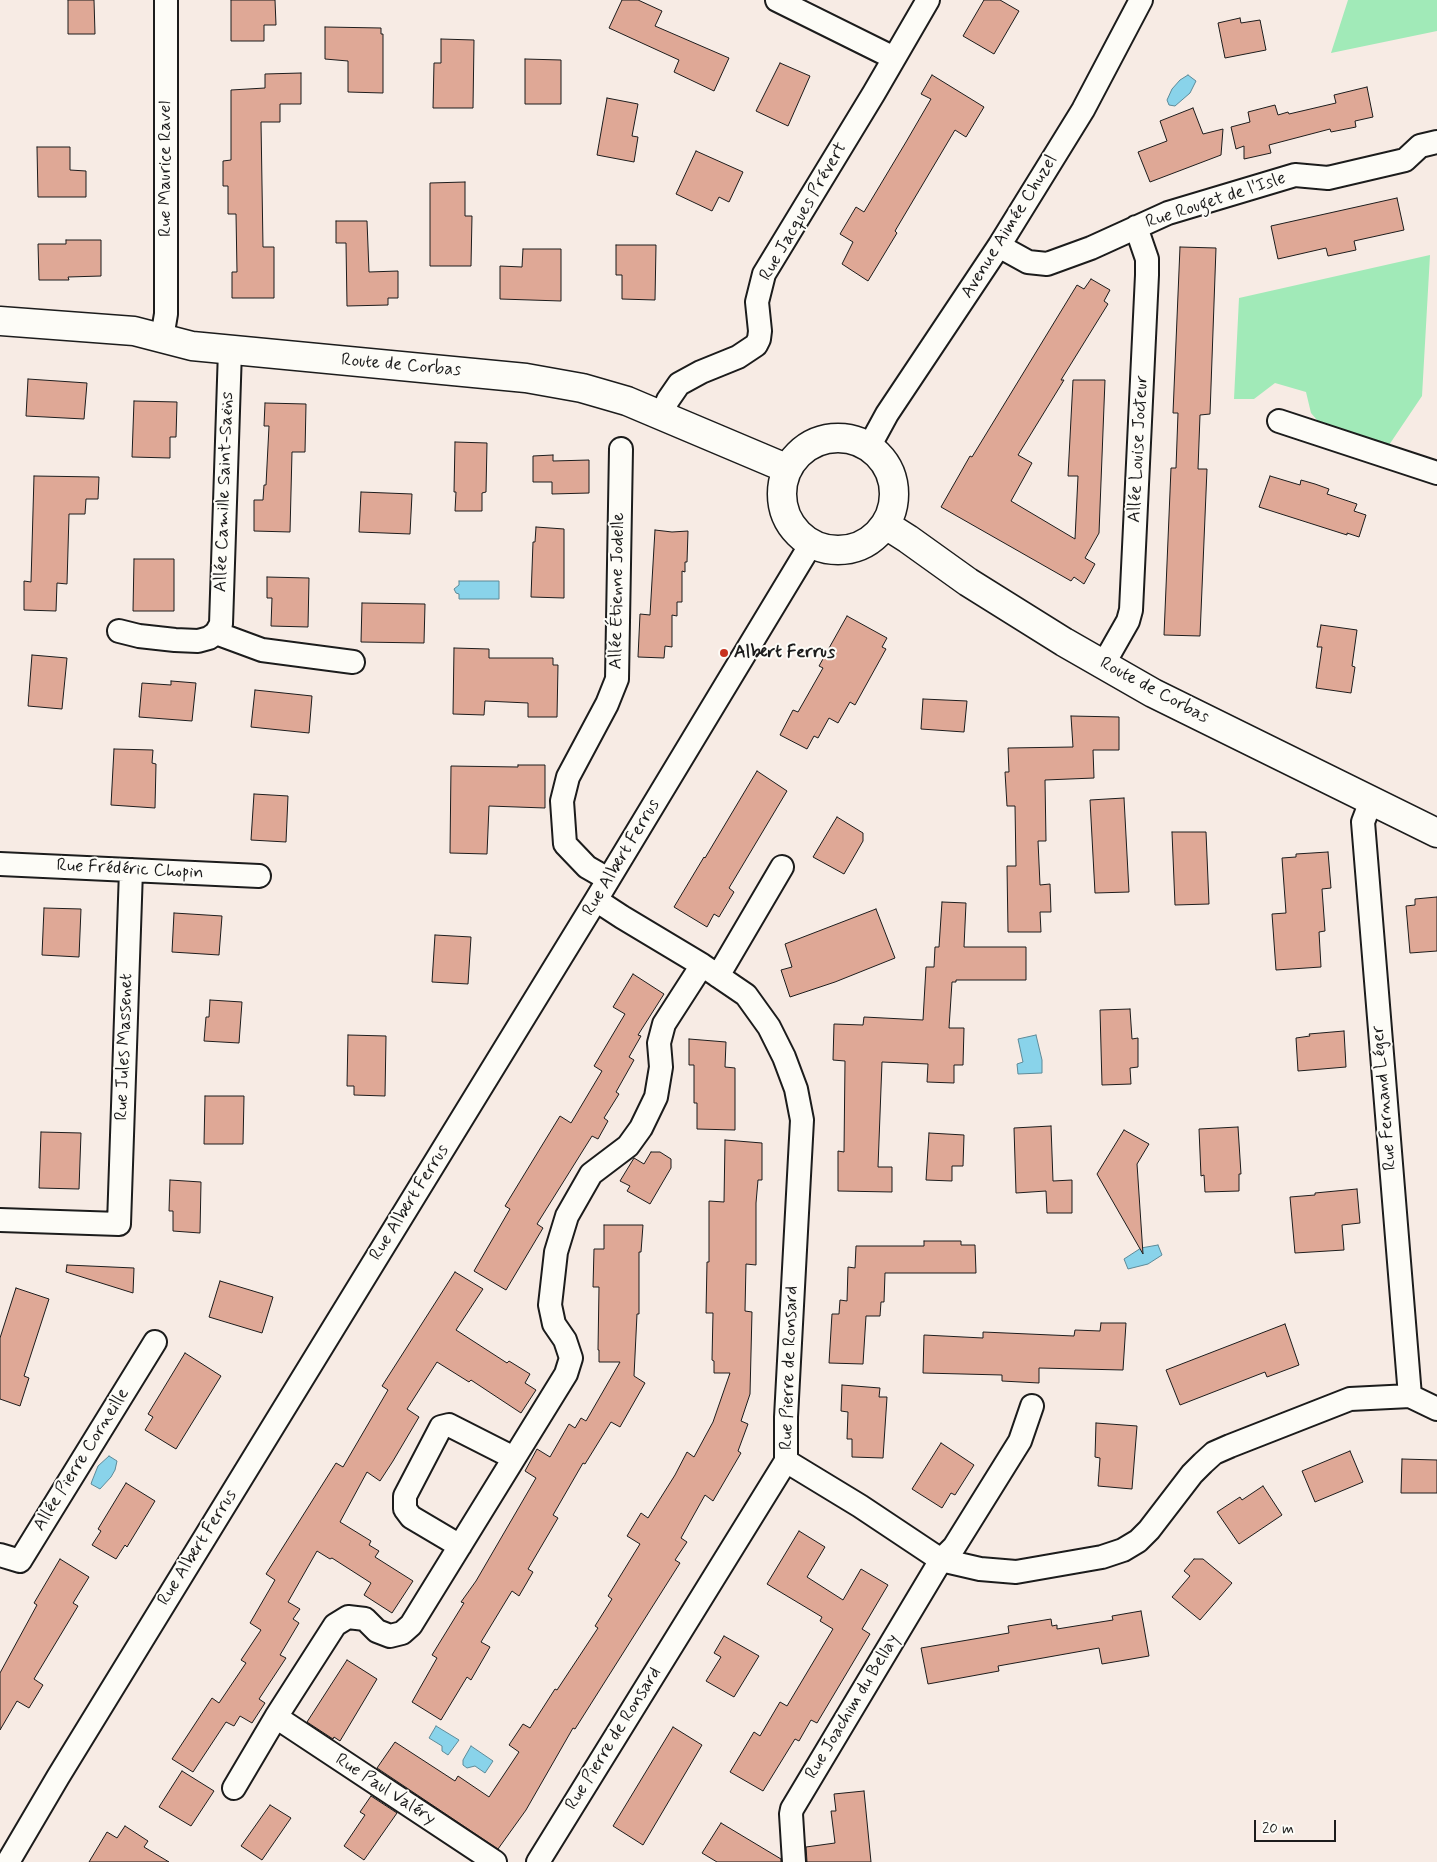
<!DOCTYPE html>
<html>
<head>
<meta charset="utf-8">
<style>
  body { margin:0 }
  #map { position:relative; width:1437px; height:1862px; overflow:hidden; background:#f7ebe4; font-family:Mynerve,sans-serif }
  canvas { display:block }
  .scale { position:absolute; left:1254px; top:1820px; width:82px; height:22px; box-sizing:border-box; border:2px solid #1c1c1c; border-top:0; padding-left:6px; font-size:15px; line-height:18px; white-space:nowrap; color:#1c1c1c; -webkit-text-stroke:4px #fdfcf7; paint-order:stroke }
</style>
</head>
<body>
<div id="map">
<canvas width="1437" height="1862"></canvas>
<div class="scale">20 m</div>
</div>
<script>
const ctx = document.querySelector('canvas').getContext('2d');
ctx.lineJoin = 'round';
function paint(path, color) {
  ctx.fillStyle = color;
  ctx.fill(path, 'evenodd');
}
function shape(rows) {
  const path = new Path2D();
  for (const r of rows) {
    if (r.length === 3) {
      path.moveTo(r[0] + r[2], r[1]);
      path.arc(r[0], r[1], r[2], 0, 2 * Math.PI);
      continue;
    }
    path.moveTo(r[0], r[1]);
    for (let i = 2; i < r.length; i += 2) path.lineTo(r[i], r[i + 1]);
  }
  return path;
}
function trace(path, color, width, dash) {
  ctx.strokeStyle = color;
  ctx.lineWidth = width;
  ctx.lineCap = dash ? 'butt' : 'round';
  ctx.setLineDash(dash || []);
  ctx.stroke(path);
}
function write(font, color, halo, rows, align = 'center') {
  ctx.font = font + ' Mynerve,sans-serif';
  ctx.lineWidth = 4;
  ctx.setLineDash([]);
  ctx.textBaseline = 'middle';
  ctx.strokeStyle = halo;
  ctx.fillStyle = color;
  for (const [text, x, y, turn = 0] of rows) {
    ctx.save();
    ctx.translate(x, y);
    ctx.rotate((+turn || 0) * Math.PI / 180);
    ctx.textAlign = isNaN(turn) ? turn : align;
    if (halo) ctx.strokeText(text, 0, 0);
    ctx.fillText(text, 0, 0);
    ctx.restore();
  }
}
paint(shape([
  [1348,0,1437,0,1437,31,1331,53],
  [1430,255,1422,396,1387,448,1323,427,1311,413,1306,392,1275,383,1254,399,1234,399,1239,298]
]), '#a1eab8');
const water = shape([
  [1188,75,1196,81,1190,93,1175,106,1169,105,1167,100,1172,89,1180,80,1188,75],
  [459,581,499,581,499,599,459,599,459,594,456,593,454,589,459,585,459,581],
  [1036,1035,1042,1060,1042,1073,1018,1074,1017,1064,1023,1062,1018,1039,1036,1035],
  [1158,1245,1162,1255,1148,1264,1128,1269,1124,1259,1141,1248,1158,1245],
  [109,1456,117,1461,115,1470,111,1477,100,1489,91,1484,92,1481,98,1466,109,1456],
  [436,1726,459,1740,448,1755,442,1751,442,1746,429,1738,436,1726],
  [471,1746,493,1761,485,1773,475,1766,467,1768,463,1765,463,1760,471,1746]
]);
paint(water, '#89d3ea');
trace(water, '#5d8a98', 1);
const building = shape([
  [68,0,94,0,95,34,68,34,68,0],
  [231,0,275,0,276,25,264,25,264,41,231,41,231,0],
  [622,0,638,0,662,11,655,26,729,58,714,91,674,72,679,60,609,28,622,0],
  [984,0,1000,0,1019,11,994,54,963,36,984,0],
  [1240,18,1241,23,1260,20,1266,50,1225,58,1218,23,1240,18],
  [325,27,381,28,381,34,383,34,383,93,348,92,348,61,325,59,325,27],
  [441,39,474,40,473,108,433,108,434,63,441,63,441,39],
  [525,59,561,60,561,104,525,104,525,59],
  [780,63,810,76,788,126,756,111,780,63],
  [301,73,301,104,280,104,280,122,261,122,263,247,274,247,274,298,232,298,232,272,237,272,236,214,228,214,228,186,223,186,223,161,231,160,231,90,265,88,265,74,301,73],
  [932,75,984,107,966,137,955,130,895,231,897,233,868,281,842,264,853,242,840,234,856,207,864,212,906,142,931,99,921,94,932,75],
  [1367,87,1373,117,1355,121,1356,127,1331,132,1330,129,1269,145,1271,153,1244,159,1244,146,1236,149,1231,127,1250,122,1248,112,1275,105,1278,115,1288,112,1289,114,1336,103,1334,95,1367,87],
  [607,98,638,104,632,136,638,137,634,162,597,155,607,98],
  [1193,108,1203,134,1223,129,1221,155,1150,182,1138,152,1167,141,1160,121,1193,108],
  [37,147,70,147,70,170,86,171,86,197,38,197,37,147],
  [696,151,743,172,729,202,719,197,712,211,676,194,696,151],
  [465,182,465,216,472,216,471,266,430,266,430,183,465,182],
  [1397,198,1404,230,1354,241,1356,250,1328,256,1326,248,1278,259,1271,226,1397,198],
  [336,221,367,221,369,272,398,271,398,298,388,298,388,305,347,306,346,243,336,243,336,221],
  [66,240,101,240,101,276,68,277,69,280,39,280,38,244,66,244,66,240],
  [616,245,656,245,655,300,622,299,622,275,616,275,616,245],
  [1180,247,1216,248,1210,414,1200,415,1198,469,1207,469,1200,636,1164,635,1171,468,1176,468,1178,413,1173,413,1180,247],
  [523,249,561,249,561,301,500,299,500,266,522,267,523,249],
  [1091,279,1110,290,1104,301,1108,304,1061,380,1064,380,1018,455,1032,463,1011,501,1075,539,1078,476,1068,476,1073,380,1105,380,1099,533,1085,558,1095,564,1084,584,1074,577,1071,581,941,507,970,456,972,457,1077,285,1084,289,1091,279],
  [28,379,87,383,84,419,26,416,28,379],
  [134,401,177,402,176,437,170,437,170,458,132,457,134,401],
  [265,403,306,404,305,452,292,452,290,532,254,531,254,500,263,500,264,485,266,485,269,426,264,426,265,403],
  [455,442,487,443,486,492,482,493,482,511,455,511,456,492,454,492,455,442],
  [553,455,553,461,589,460,589,493,552,494,552,482,533,482,533,456,553,455],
  [34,476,99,477,98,499,86,499,85,514,69,514,67,584,57,583,56,611,24,610,24,581,31,582,34,476],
  [1270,476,1300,485,1301,480,1315,484,1329,489,1327,494,1357,504,1354,511,1366,515,1359,537,1347,533,1347,535,1259,507,1270,476],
  [361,492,412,494,410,534,359,532,361,492],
  [536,527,564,529,564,598,531,597,533,542,535,542,536,527],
  [655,530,672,532,688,531,687,562,685,562,685,572,682,571,682,602,677,602,677,616,672,615,672,647,665,646,664,658,638,657,640,614,650,615,655,530],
  [134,559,174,559,174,611,133,611,134,559],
  [267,577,309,578,308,627,271,626,272,598,267,598,267,577],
  [362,603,425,604,424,643,361,642,362,603],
  [847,616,887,638,882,647,886,649,855,705,850,702,838,723,829,718,818,738,814,736,807,749,780,735,793,710,798,712,823,668,819,666,847,616],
  [1321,625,1357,630,1352,666,1355,667,1351,693,1316,688,1322,647,1317,647,1321,625],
  [454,648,489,649,489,658,553,658,553,665,558,665,557,717,528,717,528,703,485,701,484,715,453,714,454,648],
  [32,655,67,658,62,709,28,706,32,655],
  [171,681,196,683,192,721,139,717,142,683,171,685,171,681],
  [255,690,312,696,309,733,251,727,255,690],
  [923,699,967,701,964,732,921,729,923,699],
  [1071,716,1119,717,1119,750,1093,750,1094,778,1045,780,1046,841,1038,841,1040,885,1050,884,1051,912,1040,912,1041,932,1008,932,1007,866,1016,866,1015,806,1007,806,1005,772,1009,772,1008,748,1073,747,1071,716],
  [114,749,153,750,152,763,156,764,155,808,111,805,114,749],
  [518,765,545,765,545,808,489,806,487,854,450,853,451,766,518,767,518,765],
  [757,771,787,791,729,888,734,892,719,917,714,914,707,927,674,907,704,857,705,858,757,771],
  [254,794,288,796,286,842,251,840,254,794],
  [1124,798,1129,892,1095,893,1090,800,1124,798],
  [837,817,863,833,863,841,844,874,813,857,837,817],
  [1172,832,1206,832,1209,904,1175,905,1172,832],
  [1328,852,1331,888,1322,889,1325,931,1319,932,1321,967,1276,970,1272,914,1286,913,1282,858,1296,857,1296,854,1328,852],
  [1437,897,1437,951,1410,953,1406,906,1415,905,1415,899,1437,897],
  [942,902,966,903,964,947,1026,947,1026,980,956,980,956,982,952,982,949,1028,964,1028,963,1065,954,1065,954,1083,927,1082,928,1064,882,1062,878,1167,892,1167,892,1192,838,1191,838,1151,844,1152,845,1061,833,1060,834,1024,863,1025,864,1017,923,1020,926,967,934,967,935,947,939,947,942,902],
  [44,908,81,909,79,957,42,955,44,908],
  [876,909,895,958,835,982,790,997,781,970,792,967,785,944,876,909],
  [174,913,222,916,219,955,172,952,174,913],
  [435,935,471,937,468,984,432,982,435,935],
  [633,974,664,994,638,1035,641,1036,629,1057,634,1060,616,1092,619,1094,604,1118,608,1121,598,1139,592,1136,537,1224,543,1228,506,1290,474,1271,510,1209,505,1206,541,1147,560,1116,571,1123,602,1071,594,1066,625,1014,613,1007,633,974],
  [210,1000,242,1002,239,1043,204,1041,206,1017,209,1017,210,1000],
  [1130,1009,1132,1039,1138,1038,1138,1067,1130,1068,1131,1084,1102,1085,1100,1010,1130,1009],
  [1344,1031,1346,1067,1298,1071,1296,1038,1310,1036,1309,1034,1344,1031],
  [348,1035,386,1036,385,1096,354,1095,354,1086,347,1086,348,1035],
  [689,1039,726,1042,725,1067,735,1068,735,1130,697,1129,697,1103,694,1103,694,1065,689,1065,689,1039],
  [205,1096,244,1096,243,1144,204,1144,205,1096],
  [1051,1126,1053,1181,1072,1180,1072,1213,1047,1213,1046,1191,1016,1193,1014,1128,1051,1126],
  [1238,1127,1241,1174,1239,1174,1239,1191,1205,1192,1204,1175,1201,1176,1199,1129,1238,1127],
  [1124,1130,1149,1144,1137,1164,1143,1254,1097,1174,1124,1130],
  [41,1132,81,1133,79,1189,39,1188,41,1132],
  [929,1133,964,1135,963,1166,952,1166,952,1181,926,1180,929,1133],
  [725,1140,762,1143,762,1180,758,1180,756,1203,756,1265,746,1264,745,1311,752,1312,750,1394,741,1421,748,1424,738,1451,741,1453,713,1501,705,1495,681,1538,687,1542,675,1560,680,1563,575,1729,573,1728,526,1810,498,1849,377,1768,395,1742,455,1781,458,1776,489,1797,519,1752,509,1745,523,1724,530,1728,555,1689,557,1690,598,1628,595,1626,612,1599,608,1596,640,1544,627,1536,641,1513,648,1518,675,1475,687,1452,694,1457,713,1422,730,1373,714,1373,714,1361,712,1360,713,1313,706,1313,707,1262,709,1262,709,1201,724,1202,725,1140],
  [651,1152,660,1152,671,1159,671,1168,650,1204,627,1191,630,1186,620,1181,634,1158,644,1164,651,1152],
  [170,1180,201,1182,200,1233,173,1231,173,1211,169,1211,170,1180],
  [1357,1189,1360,1223,1342,1225,1344,1250,1295,1253,1290,1197,1315,1195,1315,1193,1357,1189],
  [604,1225,643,1225,641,1252,639,1252,639,1314,637,1314,634,1376,645,1383,620,1427,611,1422,585,1464,583,1463,553,1515,558,1518,528,1569,533,1572,519,1596,512,1591,481,1642,490,1647,471,1680,467,1677,441,1720,412,1702,437,1658,432,1655,464,1603,461,1602,476,1581,536,1478,525,1471,537,1449,550,1457,569,1424,575,1428,581,1418,586,1421,620,1362,599,1362,599,1350,598,1350,599,1287,593,1287,594,1249,604,1249,604,1225],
  [924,1241,961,1241,961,1245,975,1245,976,1273,885,1273,884,1302,881,1302,880,1316,866,1316,863,1364,829,1363,832,1314,839,1314,840,1300,847,1301,848,1267,855,1268,856,1246,924,1246,924,1241],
  [67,1265,134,1268,133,1293,66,1272,67,1265],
  [455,1272,483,1289,456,1330,507,1363,509,1361,530,1374,525,1383,536,1390,521,1413,471,1380,469,1382,437,1362,407,1409,419,1417,393,1461,380,1481,367,1472,340,1522,371,1541,369,1545,379,1551,375,1557,413,1581,392,1613,364,1595,371,1583,332,1558,330,1559,317,1551,288,1602,300,1609,293,1619,299,1623,280,1655,286,1658,259,1699,265,1703,252,1723,240,1716,234,1726,226,1722,193,1772,172,1759,212,1698,219,1703,246,1663,241,1660,261,1630,250,1623,275,1580,266,1574,336,1463,343,1467,388,1390,382,1386,455,1272],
  [220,1281,273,1297,262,1333,209,1317,220,1281],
  [16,1288,49,1299,24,1376,29,1378,20,1406,0,1399,0,1338,16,1288],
  [1101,1323,1126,1323,1123,1370,1039,1368,1039,1383,1002,1381,1002,1375,923,1373,924,1335,983,1338,983,1332,1074,1336,1075,1330,1100,1331,1101,1323],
  [1285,1324,1299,1365,1267,1377,1265,1372,1180,1405,1166,1370,1285,1324],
  [185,1353,221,1376,176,1449,145,1430,153,1417,148,1414,185,1353],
  [842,1385,880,1388,879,1397,887,1397,883,1458,852,1457,852,1439,847,1439,848,1412,841,1411,842,1385],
  [1096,1423,1137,1426,1132,1489,1098,1486,1100,1458,1095,1457,1096,1423],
  [941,1443,974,1465,955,1495,951,1493,942,1508,912,1489,941,1443],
  [1350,1451,1363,1482,1315,1502,1302,1471,1350,1451],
  [1402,1459,1437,1460,1437,1493,1401,1493,1402,1459],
  [126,1483,155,1501,127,1547,125,1545,116,1559,92,1545,101,1531,98,1529,126,1483],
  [1263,1486,1282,1515,1239,1544,1217,1512,1240,1497,1242,1500,1263,1486],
  [799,1531,825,1547,807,1577,843,1600,861,1569,888,1585,862,1629,870,1634,817,1723,811,1720,799,1741,795,1739,763,1791,730,1772,754,1732,760,1736,780,1702,787,1706,833,1629,820,1621,822,1617,767,1584,799,1531],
  [60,1559,89,1577,73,1603,78,1606,34,1679,43,1685,29,1708,17,1701,0,1730,0,1673,37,1605,34,1603,60,1559],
  [1194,1559,1203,1559,1232,1583,1200,1620,1172,1597,1190,1576,1184,1571,1194,1559],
  [1141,1611,1149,1656,1102,1664,1099,1648,998,1666,999,1671,928,1684,921,1648,1009,1633,1008,1626,1051,1619,1052,1626,1057,1625,1057,1629,1113,1620,1112,1616,1141,1611],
  [724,1636,759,1656,734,1697,706,1681,721,1657,714,1653,724,1636],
  [347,1660,377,1679,340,1741,334,1737,333,1739,307,1722,347,1660],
  [673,1727,702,1745,643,1845,613,1826,673,1727],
  [182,1771,214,1791,191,1826,159,1807,182,1771],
  [864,1791,871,1862,807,1862,806,1847,835,1843,831,1811,836,1811,834,1794,864,1791],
  [371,1796,397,1813,364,1860,344,1846,365,1815,360,1812,371,1796],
  [270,1805,291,1818,262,1860,241,1846,270,1805],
  [721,1823,781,1859,781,1862,717,1862,702,1853,721,1823],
  [125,1826,148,1841,144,1847,169,1862,89,1862,107,1832,117,1838,125,1826]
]);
paint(building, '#dfa896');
trace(building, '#1c1c1c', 1);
const street = shape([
  [777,0,894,58],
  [999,246,1028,262,1047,264,1091,248,1168,213,1295,175,1328,178,1405,160,1420,146,1437,142],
  [162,338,166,314,166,0],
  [662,414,668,400,679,384,701,372,738,357,756,345,759,339,760,331,757,302,764,274,874,93,928,0],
  [1279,421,1437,473],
  [869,447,887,414,999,246,1083,110,1141,0],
  [119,631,139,636,175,640,198,641,209,638,216,633,221,624,230,350],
  [216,633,262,650,353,662],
  [1103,665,1128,621,1131,610,1147,275,1147,259,1136,227],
  [1371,801,1363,822,1410,1396],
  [0,864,259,876],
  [608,879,587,867,565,844,562,801,568,777,607,704,617,679,621,449],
  [718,976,782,867],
  [0,1220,119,1224,131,870],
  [786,1461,860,1506,941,1560,980,1569,1016,1572,1102,1557,1123,1550,1138,1541,1149,1530,1192,1474,1203,1463,1214,1453,1230,1446,1350,1399,1410,1396,1437,1409],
  [460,1546,411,1517,405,1509,405,1496,441,1427,449,1425,514,1458],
  [0,1555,20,1561,155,1342],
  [234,1788,276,1717],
  [8,1862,58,1777,596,900,811,544],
  [495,1862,276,1717,335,1625,348,1617,365,1619,377,1631,390,1636,402,1633,411,1625,566,1374,571,1358,565,1340,554,1324,550,1305,556,1252,567,1216,591,1174,628,1146,641,1128,656,1097,661,1067,659,1043,664,1024,702,965],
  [538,1862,786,1461,786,1417,802,1120,796,1089,784,1057,769,1027,746,995,702,965,622,917,596,900],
  [794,1862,791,1814,792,1809,941,1560,954,1547,1020,1441,1032,1406]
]);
const secondary = shape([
  [0,321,134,331,192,346,526,378,582,388,627,401,788,469],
  [838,494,56],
  [886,525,908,539,968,582,1064,642,1153,693,1437,833]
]);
trace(street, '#1c1c1c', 26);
trace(secondary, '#1c1c1c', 31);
trace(street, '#fdfcf7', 22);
trace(secondary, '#fdfcf7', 28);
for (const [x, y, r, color] of [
  [724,653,5,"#c8321e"]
]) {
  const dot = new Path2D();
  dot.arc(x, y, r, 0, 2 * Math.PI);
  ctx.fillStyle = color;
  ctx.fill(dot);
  trace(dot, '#fdfcf7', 2);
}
write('18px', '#1c1c1c', '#fdfcf7', [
  ["Rue Maurice Ravel",166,169,-90],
  ["Rue Rouget de l'Isle",1216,201,-18],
  ["Rue Jacques Prévert",804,212,-60],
  ["Avenue Aimée Chuzel",1010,227,-58],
  ["Route de Corbas",401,366,5],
  ["Allée Louise Jocteur",1139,449,-87],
  ["Allée Camille Saint-Saëns",225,492,-88],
  ["Allée Étienne Jodelle",618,591,-89],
  ["Route de Corbas",1154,691,28],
  ["Rue Albert Ferrus",622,858,-59],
  ["Rue Frédéric Chopin",130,870,3],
  ["Rue Jules Massenet",125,1047,-88],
  ["Rue Fernand Léger",1385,1098,-95],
  ["Rue Albert Ferrus",410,1203,-58],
  ["Rue Pierre de Ronsard",790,1368,-88],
  ["Allée Pierre Corneille",82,1460,-58],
  ["Rue Albert Ferrus",198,1548,-58],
  ["Rue Joachim du Bellay",853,1707,-59],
  ["Rue Pierre de Ronsard",614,1739,-58],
  ["Rue Paul Valéry",385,1790,33]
]);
write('bold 18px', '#1c1c1c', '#fdfcf7', [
  ["Albert Ferrus",734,653]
], 'left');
</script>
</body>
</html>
